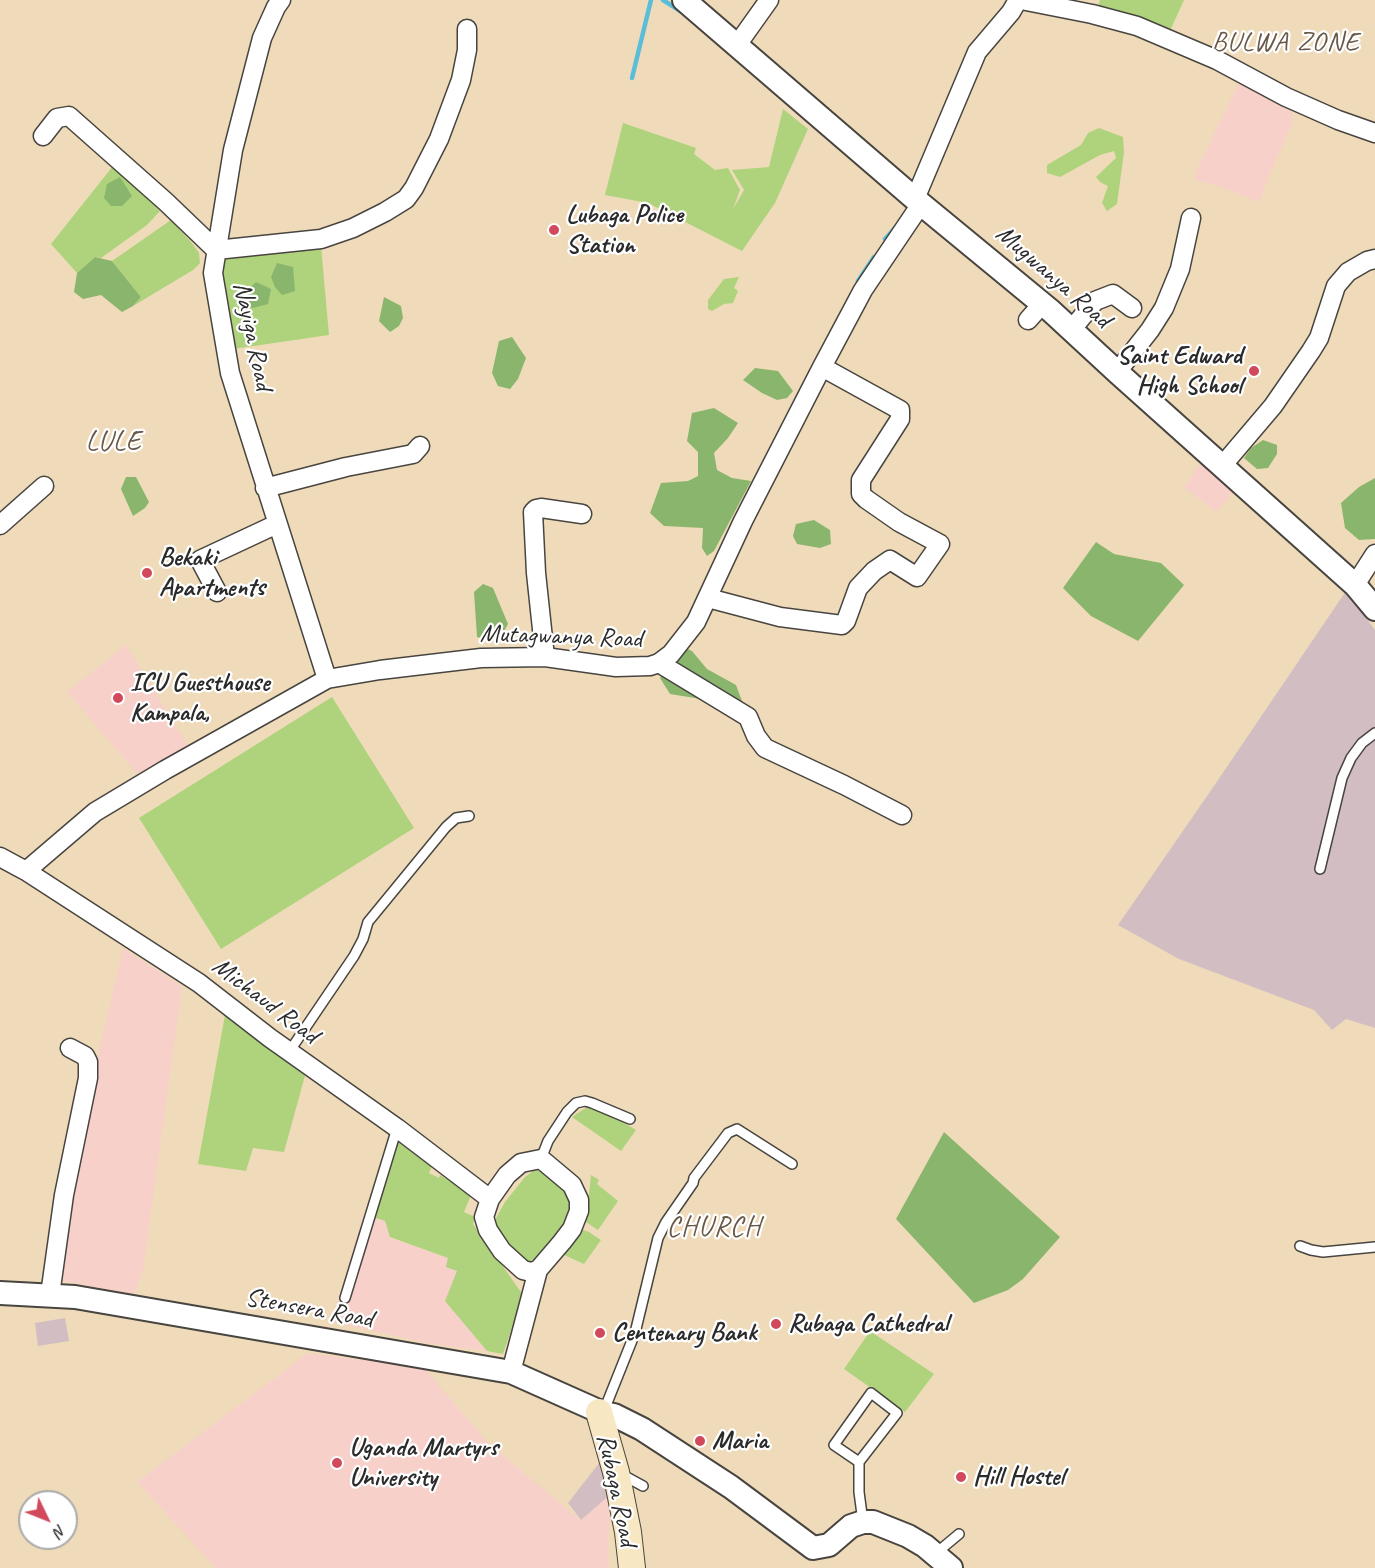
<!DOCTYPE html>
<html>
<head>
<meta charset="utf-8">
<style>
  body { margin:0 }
  #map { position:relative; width:1375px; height:1568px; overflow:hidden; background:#efdbb9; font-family:Caveat,sans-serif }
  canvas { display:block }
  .north { position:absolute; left:18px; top:1490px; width:60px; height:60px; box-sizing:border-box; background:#fff; border:2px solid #aaa; border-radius:50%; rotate:133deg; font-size:16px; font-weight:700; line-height:24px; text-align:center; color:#2b2b2b }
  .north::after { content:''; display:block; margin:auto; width:21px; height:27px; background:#d1495b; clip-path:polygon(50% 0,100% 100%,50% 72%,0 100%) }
</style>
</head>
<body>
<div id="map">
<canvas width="1375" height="1568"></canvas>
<div class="north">N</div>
</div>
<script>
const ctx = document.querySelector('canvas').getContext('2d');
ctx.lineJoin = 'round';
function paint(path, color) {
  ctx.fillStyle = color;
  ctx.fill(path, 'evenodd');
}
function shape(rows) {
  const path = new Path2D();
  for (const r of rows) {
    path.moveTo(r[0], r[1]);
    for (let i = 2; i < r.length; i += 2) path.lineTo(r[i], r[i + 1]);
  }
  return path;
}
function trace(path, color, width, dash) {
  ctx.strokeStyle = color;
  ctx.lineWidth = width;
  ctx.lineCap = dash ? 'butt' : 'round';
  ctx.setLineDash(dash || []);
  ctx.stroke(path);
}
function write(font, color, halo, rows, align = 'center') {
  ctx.font = font + ' Caveat,sans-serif';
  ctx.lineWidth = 4.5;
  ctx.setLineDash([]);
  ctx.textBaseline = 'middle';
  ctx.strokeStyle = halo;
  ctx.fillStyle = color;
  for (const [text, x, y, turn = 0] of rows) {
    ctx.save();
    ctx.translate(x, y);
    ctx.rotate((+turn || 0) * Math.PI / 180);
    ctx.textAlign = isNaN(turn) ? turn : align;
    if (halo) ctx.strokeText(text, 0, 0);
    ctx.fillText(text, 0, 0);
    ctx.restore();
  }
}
paint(shape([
  [1239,82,1292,107,1293,123,1267,180,1260,202,1214,185,1195,180,1198,167],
  [1200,464,1234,491,1216,512,1184,487],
  [126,645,190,749,140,777,67,692],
  [123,948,182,986,143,1270,132,1299,86,1285,57,1280,64,1204],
  [363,1214,385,1221,390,1238,448,1258,457,1271,477,1340,487,1351,432,1344,332,1322],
  [308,1353,424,1368,489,1444,581,1520,612,1493,608,1542,609,1568,216,1568,137,1482]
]), '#f7d0ca');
paint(shape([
  [1346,591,1375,630,1375,1028,1346,1019,1332,1030,1314,1010,1179,959,1118,925,1216,783],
  [65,1318,69,1341,38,1346,35,1323],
  [603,1458,612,1493,581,1520,568,1503]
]), '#d2bec2');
paint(shape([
  [1100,0,1184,0,1169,33,1097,11],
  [783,109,808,129,775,203,742,251,648,203,605,195,623,123,696,148,694,154,715,170,728,168,740,190,733,209,744,190,732,170,769,167],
  [1099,128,1123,137,1124,152,1117,204,1107,211,1102,203,1108,186,1100,182,1096,177,1116,158,1114,151,1100,155,1060,177,1047,173,1047,165,1081,145,1088,133],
  [113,166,160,211,147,225,101,258,95,257,77,273,51,244],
  [171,220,192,243,199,253,200,263,193,270,133,306,141,297,112,261],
  [321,246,329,335,226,350,218,302,222,255],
  [739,277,734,288,738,291,733,303,724,304,712,311,708,309,708,300,724,279],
  [332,697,414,828,221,949,139,818],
  [225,1015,306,1072,284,1152,253,1148,246,1171,198,1164],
  [587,1107,612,1116,636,1130,621,1151,572,1117],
  [398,1140,432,1166,429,1173,439,1178,440,1175,471,1195,464,1212,475,1217,473,1224,523,1295,503,1354,487,1351,445,1301,457,1271,446,1267,448,1258,390,1237,385,1221,373,1217],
  [542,1170,574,1195,569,1223,538,1262,529,1263,520,1259,495,1228,494,1222,505,1202,525,1177,533,1171],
  [591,1175,599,1180,597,1184,618,1201,598,1230,586,1222],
  [580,1229,589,1232,601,1240,584,1264,560,1253],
  [870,1331,934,1374,905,1412,844,1369]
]), '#aed37c');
paint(shape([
  [120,177,132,196,122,206,111,206,104,198,107,184],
  [95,257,112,261,141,297,133,306,122,312,101,295,83,299,74,292,77,273],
  [277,263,293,267,295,291,282,295,275,287,271,277],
  [256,282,271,289,268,304,253,308,243,306,241,296],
  [384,297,401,306,403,318,399,326,390,332,379,321],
  [512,337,526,358,518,379,510,389,498,386,492,373,499,341],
  [755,368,778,371,793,391,787,398,777,400,762,393,743,380],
  [714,408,738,423,728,438,714,453,717,470,732,478,751,481,714,551,707,556,702,548,703,528,664,526,650,513,661,483,688,481,698,476,698,452,687,441,692,413],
  [1263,440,1277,445,1277,454,1268,468,1257,469,1244,458,1251,448],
  [126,477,136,477,149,502,145,508,133,516,121,489],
  [1375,478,1375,539,1359,540,1345,528,1341,503,1359,487],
  [814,520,830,530,831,544,820,548,797,544,793,536,796,524],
  [1096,542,1114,554,1161,563,1184,585,1138,641,1091,616,1063,588],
  [483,584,493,588,508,624,501,637,488,640,477,637,474,592],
  [686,648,692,651,707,669,736,685,742,701,731,712,715,709,701,699,670,694,660,678,675,656],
  [944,1132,1060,1237,1023,1279,1008,1290,974,1303,896,1219]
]), '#8ab56c');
trace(shape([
  [663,0,682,12],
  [632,78,651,0],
  [885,239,895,228],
  [858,281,874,257]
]), '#5abdd9', 4.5);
const service = shape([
  [1320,869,1342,778,1351,758,1362,743,1375,733],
  [289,1052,354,956,363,939,368,922,446,827,456,818,469,816],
  [541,1159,548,1141,567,1112,576,1103,585,1101,592,1103,630,1119],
  [1300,1246,1311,1250,1323,1252,1375,1247],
  [345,1298,397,1128],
  [603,1413,635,1333,658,1238,666,1222,693,1183,694,1178,728,1133,737,1129,792,1164],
  [859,1462,834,1445,871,1393,897,1413,859,1462,859,1492,863,1522],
  [621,1474,643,1486],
  [935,1554,959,1534]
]);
const minor = shape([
  [281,0,276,7,262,38,233,150,213,273,230,373,327,679],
  [1021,0,1092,14,1137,26,1217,60,1286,97,1338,120,1375,133],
  [737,45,769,0],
  [43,136,57,118,69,116,166,202,216,250,321,239,353,228,385,212,406,199,414,188,439,139,461,80,467,50,467,29],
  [915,199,977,52,1011,12,1018,0],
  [1028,320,1043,303],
  [1072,329,1095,301,1113,294,1132,308],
  [1117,372,1150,330,1164,308,1180,269,1191,218],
  [1222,466,1273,406,1311,351,1319,338,1336,286,1348,272,1367,261,1375,259],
  [265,488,346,467,413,454,420,446],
  [0,525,44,486],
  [1355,585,1375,554],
  [217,592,200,560,277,524],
  [708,598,780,617,842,625,846,621,858,588,874,571,890,560,917,577,940,544,899,522,866,499,861,494,861,480,900,419,900,410,822,367],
  [545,657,536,573,533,512,536,509,541,508,582,514],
  [659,663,748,717,756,736,765,748,844,785,902,815],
  [0,857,26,871,199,983,270,1038,397,1128,490,1199],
  [26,871,95,812,165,770,327,679,380,670,481,658,545,657,616,667,650,666,659,663,671,654,696,622,743,521,822,367,863,290,921,204],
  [541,1159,572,1185,579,1200,579,1211,572,1229,562,1242,538,1270,531,1272,523,1270,502,1251,488,1230,484,1217,490,1199,507,1175,521,1163,541,1159],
  [50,1295,64,1195,88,1078,88,1062,85,1056,70,1048],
  [511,1372,538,1270]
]);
const tertiary = shape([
  [684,0,915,199,1051,311,1117,372,1355,585,1375,609],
  [0,1293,75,1297,511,1372,603,1413,614,1415,642,1429,731,1487,813,1548,829,1545,851,1526,863,1522,873,1522,908,1536,925,1546,951,1568]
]);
const secondary = shape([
  [599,1412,616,1472,628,1532,632,1568]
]);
trace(service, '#484540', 12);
trace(minor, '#484540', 21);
trace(tertiary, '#484540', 26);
trace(secondary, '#484540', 28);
trace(service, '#fff', 9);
trace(minor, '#fff', 18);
trace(tertiary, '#fff', 22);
trace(secondary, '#f7e8c3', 26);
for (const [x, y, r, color] of [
  [554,230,6,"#d1495b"],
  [1254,371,6,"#d1495b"],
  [147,573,6,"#d1495b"],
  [118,698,6,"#d1495b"],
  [776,1324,6,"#d1495b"],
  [600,1333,6,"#d1495b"],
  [700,1441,6,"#d1495b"],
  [337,1463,6,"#d1495b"],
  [961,1477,6,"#d1495b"]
]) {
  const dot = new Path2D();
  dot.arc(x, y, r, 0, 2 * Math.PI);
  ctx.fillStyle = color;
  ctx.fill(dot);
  trace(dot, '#fff', 2);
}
write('bold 26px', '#2b2b2b', '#fff', [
  ["Lubaga Police",566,215],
  ["Station",566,245],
  ["Saint Edward",1242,356,"right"],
  ["High School",1242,386,"right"],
  ["Bekaki",159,558],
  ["Apartments",159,588],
  ["ICU Guesthouse",130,683],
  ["Kampala,",130,713],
  ["Rubaga Cathedral",788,1324],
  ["Centenary Bank",612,1333],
  ["Maria",712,1441],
  ["Uganda Martyrs",349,1448],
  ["University",349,1478],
  ["Hill Hostel",973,1477]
], 'left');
write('26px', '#2b2b2b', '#fff', [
  ["Mugwanya Road",1053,277,41],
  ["Nayiga Road",252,336,78],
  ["Mutagwanya Road",561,637,2],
  ["Michaud Road",265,1001,37],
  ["Stensera Road",309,1309,10],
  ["Rubaga Road",616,1490,78]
]);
ctx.letterSpacing = '1.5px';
write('27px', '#685848', '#fff', [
  ["BULWA ZONE",1286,43]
]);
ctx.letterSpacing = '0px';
ctx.letterSpacing = '1.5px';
write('28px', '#685848', '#fff', [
  ["LULE",114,443],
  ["CHURCH",714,1228]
]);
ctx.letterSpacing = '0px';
</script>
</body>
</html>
